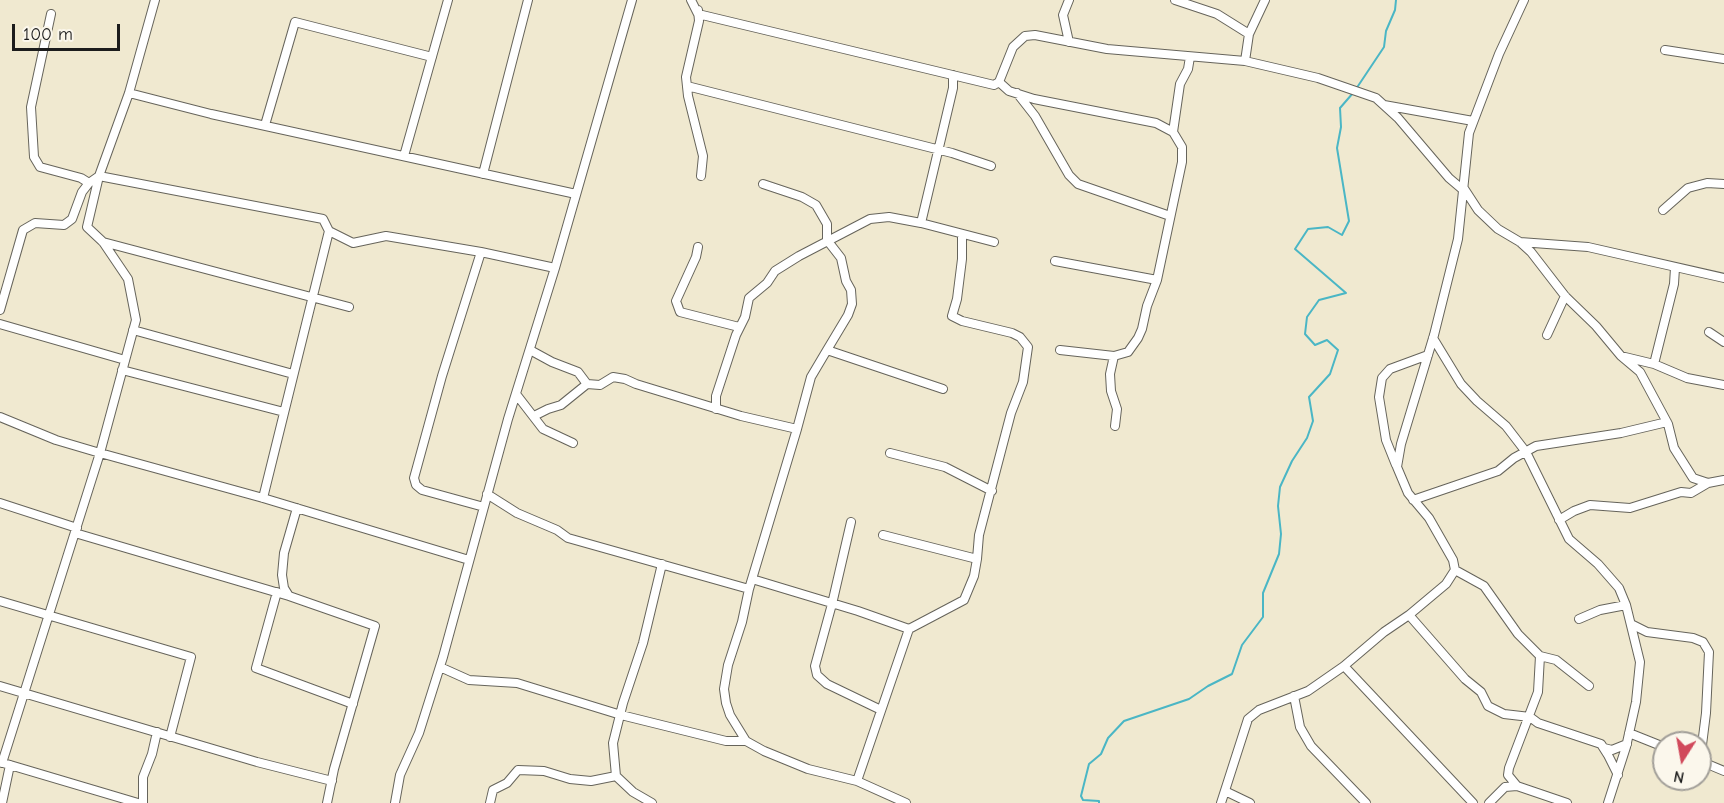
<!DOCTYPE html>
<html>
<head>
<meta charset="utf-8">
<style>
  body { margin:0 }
  #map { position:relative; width:1724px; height:803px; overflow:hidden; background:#f0e9d0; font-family:"Comic Neue",sans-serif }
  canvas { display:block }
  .north { position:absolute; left:1652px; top:731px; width:60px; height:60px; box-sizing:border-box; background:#fbf7ec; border:2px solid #a29f99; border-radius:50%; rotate:191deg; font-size:16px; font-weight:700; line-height:24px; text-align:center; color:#1c1c1c }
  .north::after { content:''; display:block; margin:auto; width:21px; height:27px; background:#d1495b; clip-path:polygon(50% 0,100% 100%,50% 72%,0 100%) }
  .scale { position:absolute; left:12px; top:24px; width:108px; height:27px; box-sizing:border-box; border:3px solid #1c1c1c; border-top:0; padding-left:8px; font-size:18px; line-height:21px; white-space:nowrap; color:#1c1c1c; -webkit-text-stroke:4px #fbf7ec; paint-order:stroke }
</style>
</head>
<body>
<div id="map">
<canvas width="1724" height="803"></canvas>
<div class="north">N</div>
<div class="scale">100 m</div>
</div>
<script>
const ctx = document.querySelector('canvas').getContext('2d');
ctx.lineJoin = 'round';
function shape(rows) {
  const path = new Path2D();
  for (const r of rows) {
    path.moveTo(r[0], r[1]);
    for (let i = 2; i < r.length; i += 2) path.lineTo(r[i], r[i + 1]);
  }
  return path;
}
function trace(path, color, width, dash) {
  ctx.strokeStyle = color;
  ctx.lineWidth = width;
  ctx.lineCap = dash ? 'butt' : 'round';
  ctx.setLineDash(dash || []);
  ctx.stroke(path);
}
trace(shape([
  [1356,89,1384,47,1386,31,1395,10,1396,0],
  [1099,803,1099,801,1083,800,1081,796,1089,764,1101,754,1108,738,1124,721,1189,699,1208,686,1232,674,1242,645,1263,617,1263,593,1279,554,1281,534,1278,506,1280,487,1292,461,1307,438,1313,421,1309,397,1330,374,1338,350,1327,340,1315,345,1305,334,1307,317,1319,300,1346,293,1295,249,1308,229,1328,227,1342,235,1349,221,1337,148,1341,127,1340,108,1353,93]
]), '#4ab6c5', 2);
const minor = shape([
  [691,0,698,14,994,85,999,82],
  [1175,0,1217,14,1249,34,1245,61,1318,78,1376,98,1398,118,1449,178,1462,189],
  [698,10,699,21,686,77,688,96,703,156,701,176],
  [51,14,31,107,34,157,40,167,81,178,89,183,99,176,323,219,329,231,353,243,386,236,481,252,555,268],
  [1249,34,1265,0],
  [1069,42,1063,15,1069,0],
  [1665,50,1724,59],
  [999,82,1013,47,1025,36,1035,35,1107,49,1245,61],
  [999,82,1009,91,1034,99,1156,123,1173,132],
  [687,86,952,153,991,166],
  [129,93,211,114,576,194],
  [1017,93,1035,116,1069,175,1078,184,1170,216],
  [1384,105,1473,121],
  [265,125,295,22,432,57],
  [404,156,448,0],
  [483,174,528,0],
  [763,184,802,197,816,205,827,224,827,240,841,258,846,281,851,290,852,304,848,315,827,350,943,389],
  [1463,187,1478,210,1498,229,1520,242,1531,252,1565,296,1596,326,1621,356,1640,372,1668,424,1674,448,1693,478,1708,483],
  [1663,210,1688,188,1707,183,1724,184],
  [921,223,994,242],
  [962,234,962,259,957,299,952,316,962,321,1012,333,1020,337,1028,347,1023,382,1011,413,979,535,977,559],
  [103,242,349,307],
  [1520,242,1588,247,1724,278],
  [698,247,696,257,676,301,680,312,739,327],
  [481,252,442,376,414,478,416,485,422,490,484,507],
  [1055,261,1157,280],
  [0,310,23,230,35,223,64,225,72,219,82,192,89,183],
  [0,324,125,360],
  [133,330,293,374],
  [1709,332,1724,342],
  [1547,335,1565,296],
  [1433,338,1461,384,1477,401,1506,426,1526,452,1569,539,1598,564,1619,588,1626,605,1640,662,1636,702,1626,747,1608,803],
  [530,350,552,362,578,372,587,384],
  [1060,350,1114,356],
  [1625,357,1654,364,1687,378,1724,385],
  [1654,364,1674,284,1675,268],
  [122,370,284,412],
  [516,394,543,429,573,443],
  [716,409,716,396,736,335,745,317,749,298,767,283,775,271,799,256,870,219,889,217,921,223,953,88,953,75],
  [534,416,548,409,561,405,587,384,600,385,613,377,625,379,636,384,741,416,797,429,749,589,742,622,728,665,724,689,726,703,730,715,746,741,764,751,808,769,857,781,906,803],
  [0,417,56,440,100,453,263,498,469,560],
  [1115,426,1117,409,1111,391,1110,374,1114,356,1128,352,1138,338,1142,329,1147,306,1157,280,1182,162,1182,147,1173,132,1180,84,1188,69,1190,57],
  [797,429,811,377,827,350],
  [890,453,945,467,992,491],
  [1396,465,1386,440,1379,397,1382,378,1390,369,1428,355],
  [487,494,517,513,557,530,568,538,749,589],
  [263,498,329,231],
  [1413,500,1498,471,1514,458,1536,446,1621,433,1667,422],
  [0,503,77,528],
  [297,508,284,553,282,575,284,588,289,596,375,626,334,769,327,803],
  [1559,520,1574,511,1590,505,1630,508,1681,492,1691,493,1708,483,1724,480],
  [851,522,832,604,815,666,817,675,827,684,881,710],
  [75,533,289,596],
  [1455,570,1484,586,1518,634,1540,656,1538,692,1509,768,1508,775,1517,786],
  [752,579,858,611,909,629],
  [277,592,256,668,353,704],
  [0,601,191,657,170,737],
  [1409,615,1465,679,1481,692,1488,706,1504,714,1530,717,1538,723,1601,744,1608,755,1618,775],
  [1579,619,1600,610,1626,605],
  [1631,624,1647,632,1693,638,1703,642,1709,652,1706,713,1700,761],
  [1540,656,1556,660,1589,686],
  [1344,666,1473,803],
  [440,667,469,680,517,683,621,715,726,741,746,741],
  [0,686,257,762,332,781],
  [1294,696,1300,727,1311,746,1366,803],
  [1629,733,1664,747],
  [1604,748,1612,750,1627,744],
  [1700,761,1724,771],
  [0,762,138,803],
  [2,763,100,453,136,320,128,279,103,242,87,227,99,176,129,93,155,0],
  [857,781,909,629,964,600,974,576,977,559,883,535],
  [1225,791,1250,803],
  [2,803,10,765],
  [143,803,143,777,152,754,157,732],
  [395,803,400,775,419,733,443,657,508,419,555,268,632,0],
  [490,803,493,790,507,783,518,770,544,771,570,779,591,781,616,776],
  [652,803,633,792,616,776,613,743,623,703,643,643,662,564],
  [1221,803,1248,719,1259,710,1308,691,1344,666,1384,632,1409,615,1446,584,1455,570,1453,560,1429,518,1408,493,1397,467,1401,444,1434,335,1458,239,1469,133,1499,54,1524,0],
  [1489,803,1505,787,1517,786,1567,803]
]);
trace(minor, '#66645b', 10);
trace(minor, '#fff', 8);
</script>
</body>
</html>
